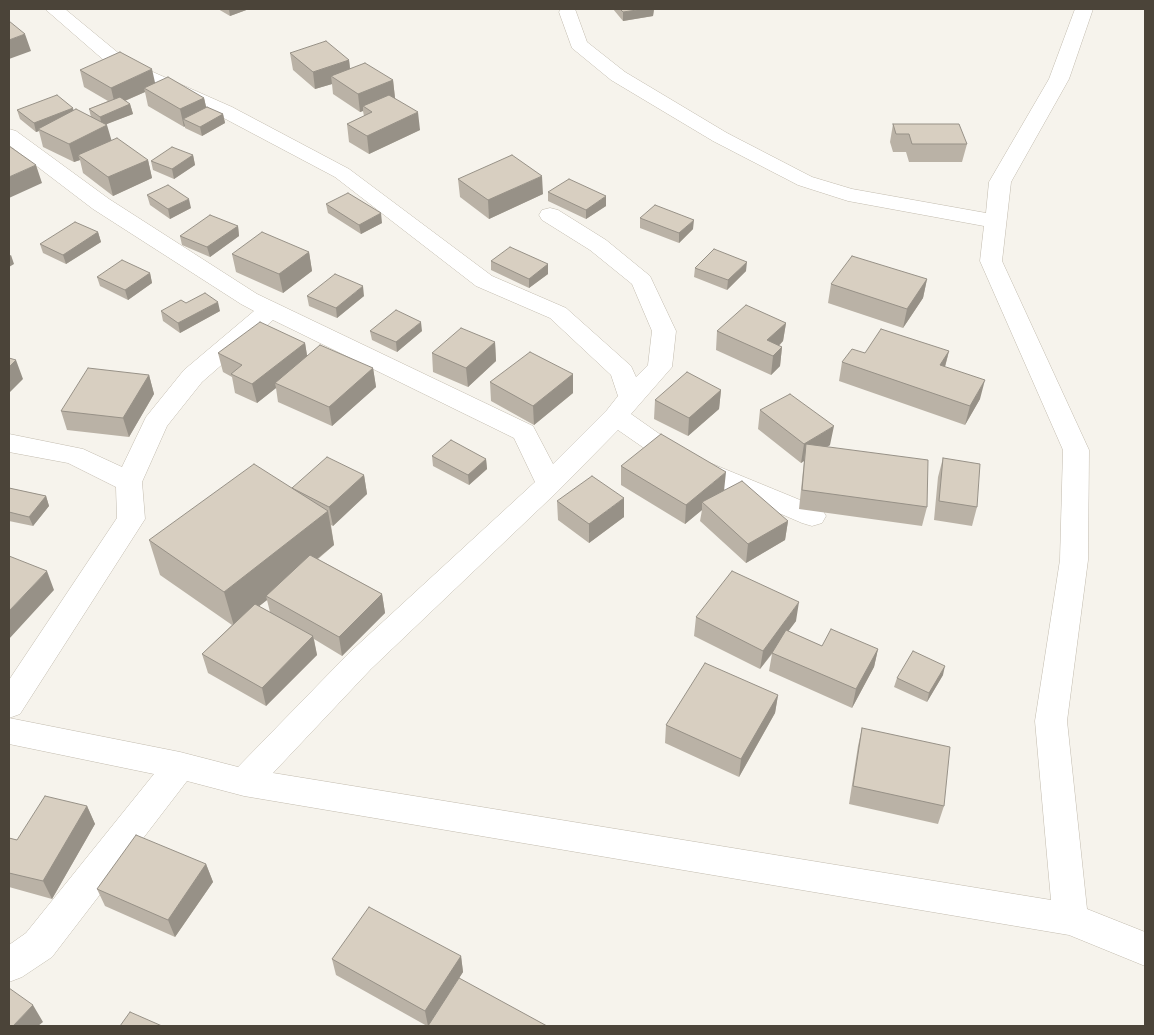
<!DOCTYPE html>
<html>
<head>
<meta charset="utf-8">
<style>
  body { margin:0 }
  #map { position:relative; width:1154px; height:1035px; overflow:hidden; background:#f6f3ec; font-family:"Archivo Narrow",sans-serif }
  canvas { display:block }
  .frame { position:absolute; inset:0; border:10px solid #4b4439; pointer-events:none }
</style>
</head>
<body>
<div id="map">
<canvas width="1154" height="1035"></canvas>
<div class="frame"></div>
</div>
<script>
const ctx = document.querySelector('canvas').getContext('2d');
ctx.lineJoin = 'round';
function shape(rows) {
  const path = new Path2D();
  for (const r of rows) {
    path.moveTo(r[0], r[1]);
    for (let i = 2; i < r.length; i += 2) path.lineTo(r[i], r[i + 1]);
  }
  return path;
}
function trace(path, color, width, dash) {
  ctx.strokeStyle = color;
  ctx.lineWidth = width;
  ctx.lineCap = dash ? 'butt' : 'round';
  ctx.setLineDash(dash || []);
  ctx.stroke(path);
}
function paint(path, color) {
  ctx.fillStyle = color;
  ctx.fill(path, 'evenodd');
}
const minor = shape([
  [45,9,65,9,128,61,232,107,349,169,492,276,566,308,631,366,636,377,648,365,652,331,632,284,590,250,542,220,539,215,542,210,550,208,558,210,606,240,650,276,676,331,672,367,631,414,688,454,822,509,826,516,822,523,812,526,802,523,670,466,618,430,558,491,371,669,273,773,1051,900,1035,721,1060,560,1063,450,980,261,984,226,848,201,798,185,713,141,611,80,572,48,559,12,561,9,575,9,587,42,625,72,727,133,812,177,852,189,986,213,989,182,1049,79,1075,9,1093,9,1069,79,1011,182,1002,261,1089,450,1088,560,1067,721,1087,909,1145,932,1145,966,1069,935,244,796,187,781,52,957,22,977,9,982,9,945,26,933,154,774,9,744,9,718,180,752,238,767,349,653,535,482,514,438,273,320,202,382,167,426,142,482,145,519,20,714,9,718,9,680,117,518,116,487,68,463,9,452,9,434,83,449,122,467,146,417,184,370,254,311,241,304,93,209,9,145,9,129,16,131,109,199,257,294,533,426,553,464,607,410,618,396,611,375,550,318,476,286,335,177,218,115,114,69,45,9]
]);
trace(minor, '#c2bbae', 1);
paint(minor, '#fff');
paint(shape([
  [218,9,249,9,230,16],
  [613,9,654,9,653,16,623,21],
  [290,53,349,60,350,69,393,80,395,98,420,130,369,154,349,142,347,124,364,116,363,111,360,112,333,94,332,84,315,89,293,70],
  [80,70,155,83,204,98,206,107,223,114,225,123,202,136,185,128,185,126,184,127,148,106,145,92,125,101,130,104,133,114,106,124,111,141,148,160,152,178,113,196,83,173,80,160,74,162,43,147,39,131,36,132,20,119,17,110,74,110,91,117,89,109,108,101,84,87],
  [893,124,967,144,962,162,909,162,906,152,893,152,890,142],
  [193,155,195,165,174,179,153,170,151,161],
  [458,179,543,194,489,219,460,197],
  [548,192,606,206,586,219,548,201],
  [147,195,191,208,170,219,150,205],
  [326,204,382,223,361,234,328,213],
  [640,218,693,229,679,243,640,228],
  [238,226,239,236,210,257,182,245,180,236],
  [98,232,101,242,66,264,43,253,40,244],
  [309,252,312,271,283,293,236,272,232,254],
  [491,261,548,264,548,274,529,288,491,270],
  [695,268,746,271,727,290,694,277],
  [150,273,152,283,128,300,100,286,97,277],
  [927,279,923,298,903,328,828,303,831,284],
  [307,296,364,296,337,318,309,306],
  [161,311,220,311,180,333,163,321],
  [786,323,783,341,779,346,782,347,780,366,771,375,716,350,717,331],
  [370,331,422,331,397,352,372,340],
  [495,342,496,361,468,387,433,372,432,353],
  [305,343,307,355,373,368,376,387,332,426,278,402,276,388,257,403,235,393,232,377,223,372,218,353],
  [949,351,945,367,980,399,965,425,839,381,842,362,865,353],
  [573,374,573,393,534,425,491,401,490,382],
  [149,375,154,394,129,437,67,430,61,411],
  [721,390,719,409,688,436,654,419,655,400],
  [760,410,830,445,827,447,927,507,922,526,799,509,804,461,801,463,758,429],
  [432,456,486,459,487,469,469,485,433,466],
  [943,458,977,507,972,526,934,520,938,477],
  [621,466,724,491,788,521,785,540,746,563,700,521,702,510,685,524,621,485],
  [364,475,367,494,333,526,331,525,334,545,318,559,382,594,385,613,342,656,314,639,317,655,266,706,208,673,202,654,232,625,160,575,149,540,292,488],
  [267,600,270,612,259,606],
  [9,488,46,496,49,506,33,526,9,521],
  [557,501,624,517,589,543,558,520],
  [696,617,796,621,788,631,822,646,878,649,874,667,852,708,769,671,772,654,760,669,694,636],
  [943,675,927,702,894,687,897,678],
  [778,695,775,713,739,777,665,743,666,725],
  [862,728,944,806,938,824,849,804,858,746],
  [87,806,95,824,52,899,9,887,9,838,17,840],
  [206,864,213,882,175,937,105,906,97,889],
  [461,956,463,972,448,995,547,1026,427,1026,336,975,332,959]
]), '#bab2a6');
paint(shape([
  [229,9,249,9,230,16],
  [644,9,654,9,653,16,623,21,623,12],
  [25,34,31,51,9,59,9,40],
  [349,60,351,77,331,76,332,84,315,89,313,72],
  [152,69,156,87,144,88,145,92,115,105,111,88],
  [393,80,395,98,363,106,363,111,360,112,358,94],
  [204,98,208,115,183,119,185,126,184,127,180,109],
  [130,104,133,114,102,126,100,117],
  [73,108,75,117,38,129,39,131,36,132,34,123],
  [418,112,420,130,369,154,367,136],
  [223,114,225,123,202,136,200,127],
  [107,125,112,142,78,155,80,160,74,162,69,144],
  [193,155,195,165,174,179,172,169],
  [148,160,152,178,113,196,108,177],
  [36,165,42,183,9,198,9,177],
  [542,176,543,194,489,219,488,200],
  [606,196,606,206,586,219,586,210],
  [189,199,191,208,170,219,168,209],
  [381,213,382,223,361,234,359,225],
  [694,220,693,229,679,243,679,233],
  [238,226,239,236,210,257,207,247],
  [98,232,101,242,66,264,63,255],
  [309,252,312,271,283,293,279,274],
  [11,255,14,264,9,267,9,256],
  [747,262,746,271,727,290,728,280],
  [548,264,548,274,529,288,529,279],
  [150,273,152,283,128,300,125,290],
  [927,279,923,298,903,328,907,309],
  [363,286,364,296,337,318,336,308],
  [218,302,220,311,180,333,178,323],
  [421,322,422,331,397,352,396,342],
  [786,323,783,341,770,354,767,340],
  [495,342,496,361,468,387,466,368],
  [305,343,308,362,275,383,276,388,257,403,252,384],
  [782,347,780,366,771,375,773,356],
  [949,351,944,370,940,365],
  [16,360,23,379,9,393,9,367],
  [373,368,376,387,332,426,329,407],
  [573,374,573,393,534,425,533,406],
  [149,375,154,394,129,437,123,418],
  [985,380,980,399,965,425,970,406],
  [721,390,719,409,688,436,689,418],
  [834,426,830,445,805,460,806,444,804,461,801,463,804,444],
  [486,459,487,469,469,485,468,475],
  [726,472,724,491,702,502,702,510,685,524,686,505],
  [364,475,367,494,333,526,329,507],
  [46,496,49,506,33,526,29,517],
  [624,498,624,517,589,543,589,524],
  [328,511,334,545,269,598,266,596,267,600,234,626,224,592],
  [788,521,785,540,746,563,748,544],
  [47,571,54,590,9,639,9,611],
  [382,594,385,613,342,656,339,637],
  [799,602,796,621,760,669,763,651],
  [313,636,317,655,266,706,262,688],
  [878,649,874,667,852,708,856,689],
  [945,666,943,675,927,702,929,693],
  [778,695,775,713,739,777,741,759],
  [87,806,95,824,52,899,43,881],
  [206,864,213,882,175,937,168,920],
  [461,956,463,972,428,1026,425,1011],
  [33,1005,43,1022,38,1026,13,1026]
]), '#979187');
const building = shape([
  [620,9,644,9,623,12,620,9],
  [9,21,25,34,9,40,9,21],
  [326,41,349,60,313,72,290,53,326,41],
  [120,52,152,69,111,88,80,70,120,52],
  [365,63,393,80,358,94,331,76,365,63],
  [168,77,204,98,180,109,144,88,168,77],
  [57,95,73,108,34,123,17,110,57,95],
  [389,95,418,112,367,136,347,124,372,112,363,106,389,95],
  [120,97,130,104,100,117,89,109,120,97],
  [207,107,223,114,200,127,183,119,207,107],
  [76,109,107,125,69,144,38,129,76,109],
  [893,124,959,124,967,144,912,144,909,134,896,134,893,124],
  [117,138,148,160,108,177,78,155,117,138],
  [9,146,36,165,9,177,9,146],
  [172,147,193,155,172,169,151,161,172,147],
  [512,155,542,176,488,200,458,179,512,155],
  [569,179,606,196,586,210,548,192,569,179],
  [168,185,189,199,168,209,147,195,168,185],
  [348,193,381,213,359,225,326,204,348,193],
  [655,205,694,220,679,233,640,218,655,205],
  [210,215,238,226,207,247,180,236,210,215],
  [75,222,98,232,63,255,40,244,75,222],
  [262,232,309,252,279,274,232,254,262,232],
  [510,247,548,264,529,279,491,261,510,247],
  [714,249,747,262,728,280,695,268,714,249],
  [852,256,927,279,907,309,831,284,852,256],
  [122,260,150,273,125,290,97,277,122,260],
  [335,274,363,286,336,308,307,296,335,274],
  [205,293,218,302,178,323,161,311,181,300,186,303,205,293],
  [746,305,786,323,767,340,782,347,773,356,717,331,746,305],
  [396,310,421,322,396,342,370,331,396,310],
  [260,322,305,343,252,384,231,374,242,365,218,353,260,322],
  [461,328,495,342,466,368,432,353,461,328],
  [881,329,949,351,940,365,985,380,970,406,842,362,852,349,865,353,881,329],
  [320,345,373,368,329,407,275,383,320,345],
  [530,352,573,374,533,406,490,382,530,352],
  [9,358,16,360,9,367,9,358],
  [88,368,149,375,123,418,61,411,88,368],
  [687,372,721,390,689,418,655,400,687,372],
  [790,394,834,426,804,444,760,410,790,394],
  [661,434,726,472,686,505,621,466,661,434],
  [451,440,486,459,468,475,432,456,451,440],
  [806,444,928,460,927,507,802,490,806,444],
  [327,457,364,475,329,507,292,488,327,457],
  [943,458,980,464,977,507,939,501,943,458],
  [254,464,328,511,224,592,149,540,254,464],
  [592,476,624,498,589,524,557,501,592,476],
  [742,481,788,521,748,544,702,502,742,481],
  [9,488,46,496,29,517,9,512,9,488],
  [310,555,382,594,339,637,266,596,310,555],
  [9,556,47,571,9,611,9,556],
  [732,571,799,602,763,651,696,617,732,571],
  [255,604,313,636,262,688,202,654,255,604],
  [831,629,878,649,856,689,772,653,786,630,822,646,831,629],
  [913,651,945,666,929,693,897,678,913,651],
  [705,663,778,695,741,759,666,725,705,663],
  [862,728,950,747,944,806,853,786,862,728],
  [45,796,87,806,43,881,9,873,9,838,17,840,45,796],
  [136,835,206,864,168,920,97,889,136,835],
  [369,907,461,956,425,1011,332,959,369,907],
  [459,978,547,1026,428,1026,459,978],
  [9,988,33,1005,13,1026,9,1026,9,988],
  [130,1012,162,1026,120,1026,130,1012]
]);
paint(building, '#d8cfc1');
trace(building, '#979187', 1);
</script>
</body>
</html>
